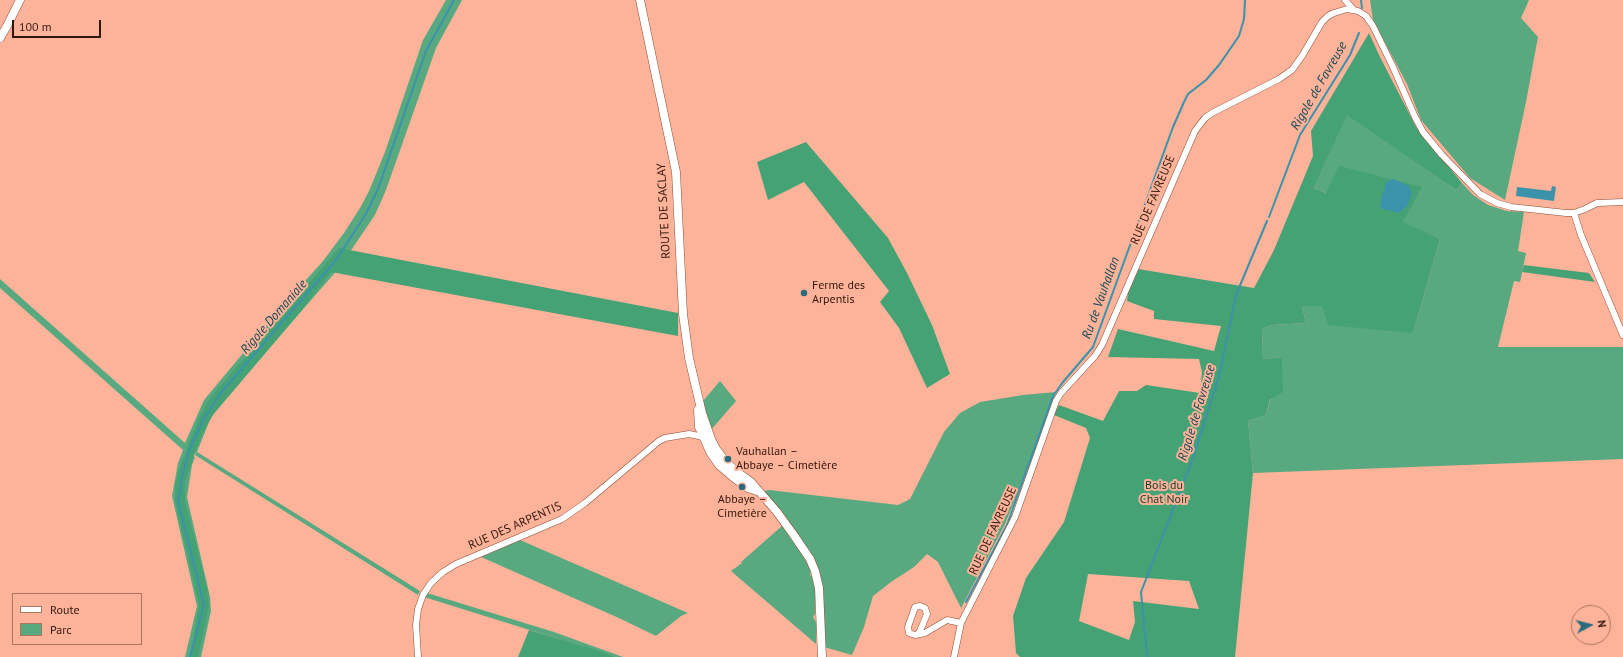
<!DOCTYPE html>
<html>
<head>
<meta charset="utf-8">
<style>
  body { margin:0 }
  #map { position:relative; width:1623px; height:657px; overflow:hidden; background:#fdb39a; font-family:"PT Sans",sans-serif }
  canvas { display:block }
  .legend { position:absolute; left:12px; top:593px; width:130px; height:52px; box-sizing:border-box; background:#fdb39a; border:1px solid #ac7562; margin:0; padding:5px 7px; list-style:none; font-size:12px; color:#32170d }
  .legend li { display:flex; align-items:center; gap:8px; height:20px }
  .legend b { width:20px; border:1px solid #ac7562 }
  .north { position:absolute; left:1571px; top:605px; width:40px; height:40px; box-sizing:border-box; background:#fdb39a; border:1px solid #ac7562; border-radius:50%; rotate:83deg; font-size:11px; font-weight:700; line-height:16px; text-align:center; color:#32170d }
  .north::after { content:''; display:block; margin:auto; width:14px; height:18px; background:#2a6c7e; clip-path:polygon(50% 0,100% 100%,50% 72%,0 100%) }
  .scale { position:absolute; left:12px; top:20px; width:89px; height:18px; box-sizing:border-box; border:2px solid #32170d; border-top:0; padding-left:5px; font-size:12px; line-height:14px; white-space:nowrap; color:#32170d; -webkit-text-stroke:3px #fdb39a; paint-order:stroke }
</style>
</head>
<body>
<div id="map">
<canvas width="1623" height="657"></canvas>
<ul class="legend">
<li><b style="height:5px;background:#fff"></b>Route</li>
<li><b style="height:11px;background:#58a980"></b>Parc</li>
</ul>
<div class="north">N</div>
<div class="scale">100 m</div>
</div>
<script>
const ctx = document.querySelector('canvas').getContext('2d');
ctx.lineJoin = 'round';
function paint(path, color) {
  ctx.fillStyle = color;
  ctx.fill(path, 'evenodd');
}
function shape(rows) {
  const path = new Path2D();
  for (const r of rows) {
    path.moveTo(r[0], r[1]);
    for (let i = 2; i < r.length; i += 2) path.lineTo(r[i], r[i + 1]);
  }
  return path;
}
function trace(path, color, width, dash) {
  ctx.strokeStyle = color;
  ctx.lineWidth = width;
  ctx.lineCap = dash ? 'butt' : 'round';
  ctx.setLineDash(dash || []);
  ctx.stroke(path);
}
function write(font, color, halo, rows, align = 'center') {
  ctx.font = font + ' "PT Sans",sans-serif';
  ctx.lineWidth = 4;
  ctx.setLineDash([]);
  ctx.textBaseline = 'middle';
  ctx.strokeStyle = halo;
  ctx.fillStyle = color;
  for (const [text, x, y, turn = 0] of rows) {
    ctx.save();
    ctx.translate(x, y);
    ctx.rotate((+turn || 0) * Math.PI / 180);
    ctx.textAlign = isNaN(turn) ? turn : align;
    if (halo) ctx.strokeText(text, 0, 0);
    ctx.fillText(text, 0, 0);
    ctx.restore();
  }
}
paint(shape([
  [446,0,462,0,436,48,386,190,375,215,339,268,217,408,209,422,197,452,420,591,418,595,195,455,196,453,186,452,195,457,192,465,187,497,210,597,211,611,201,657,185,657,197,606,172,496,178,463,183,450,0,288,0,279,185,443,204,400,279,310,323,261,344,233,360,208,369,191,385,152,423,40],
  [1370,0,1529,0,1521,18,1538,37,1526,102,1505,200,1470,178,1421,120,1407,84,1373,20],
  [1347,114,1456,190,1462,183,1473,195,1488,205,1507,211,1524,212,1518,251,1526,253,1520,282,1514,281,1498,347,1623,347,1623,459,1253,473,1248,421,1266,415,1282,357,1263,359,1262,329,1272,325,1306,323,1302,306,1322,306,1413,333,1440,239,1314,188],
  [720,381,736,401,710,431,703,401],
  [1056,392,1033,457,1004,526,961,608,938,562,927,554,914,567,891,582,873,596,864,627,852,655,824,647,814,568,764,491,769,490,898,505,910,499,944,432,960,413,980,402,1023,395],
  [782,526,803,556,811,571,810,575,812,576,815,590,815,614,813,617,816,622,816,644,731,571,742,563,741,562],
  [520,540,688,613,681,616,656,636,621,619,481,557],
  [427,593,554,632,623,657,616,657,424,597]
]), '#58a980');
paint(shape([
  [1369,33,1379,55,1416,127,1462,183,1456,190,1347,115,1314,188,1326,193,1339,166,1422,187,1403,222,1440,239,1413,333,1328,325,1322,306,1302,306,1306,323,1272,325,1262,329,1263,359,1282,357,1283,392,1270,399,1266,415,1248,421,1253,473,1235,657,1020,657,1016,653,1013,616,1026,578,1064,522,1090,438,1086,428,1054,415,1059,405,1103,421,1119,391,1137,391,1146,385,1200,393,1202,372,1199,359,1108,357,1118,329,1214,351,1221,326,1154,319,1154,311,1127,301,1128,293,1138,269,1254,288,1274,250,1313,156,1311,131],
  [1088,574,1189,581,1199,609,1133,601,1135,622,1129,640,1079,621],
  [806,142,888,238,907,273,932,325,950,374,927,388,899,328,880,302,889,291,804,182,768,200,757,162],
  [339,248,678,313,678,336,331,272,302,310,212,416,201,436,185,482,185,501,207,587,209,607,198,657,190,657,199,605,175,502,175,485,181,464,199,418,210,398],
  [1524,265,1589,273,1595,282,1522,272],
  [529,630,599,651,616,657,518,657]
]), '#45a275');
paint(shape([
  [1393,179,1409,186,1412,194,1407,206,1399,213,1380,208,1382,197,1386,183,1388,181],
  [1552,186,1556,187,1554,201,1516,196,1517,187,1551,191]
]), '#3a92ab');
trace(shape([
  [1361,0,1362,8],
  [1269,217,1300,135,1350,55,1359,33],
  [966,602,1007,525,1053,396,1063,382,1093,347,1173,127,1184,102,1188,94,1206,80,1219,65,1239,36,1244,19,1245,0],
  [190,657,204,605,178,501,183,473,189,451,203,420,220,394,336,260,366,214,378,189,426,51,454,0],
  [1147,657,1141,592,1193,458,1219,376,1236,295,1267,221]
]), '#3a92ab', 2);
const minor = shape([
  [1345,0,1354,10],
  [1574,213,1581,235,1623,335],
  [918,634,920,631,927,614,925,608,920,606,915,607,908,627,909,633,915,635,925,633,947,620,961,623],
  [418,657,416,625,418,609,423,595,431,583,443,572,456,564,562,519,585,503,659,441,665,438,689,434,703,437],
  [954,657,961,623,1015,517,1056,401,1061,393,1095,356,1102,345,1195,131,1205,118,1212,113,1279,79,1292,70,1302,56,1322,22,1328,16,1334,13,1347,9,1358,11,1366,16,1373,26,1393,67,1415,117,1423,132,1442,155,1480,194,1497,203,1511,207,1566,213,1574,213,1585,209,1597,203,1623,202]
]);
const major = shape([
  [640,0,676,172,683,314,689,358,702,413,711,439,716,449,726,462,737,472,751,482,777,512,793,534,810,559,815,571,819,588,822,657],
  [0,38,7,26,20,0],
  [698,410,699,427,710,452,719,465,733,477,748,488,757,491]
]);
trace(minor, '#8e4d36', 7);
trace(major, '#8e4d36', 9);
trace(minor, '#fff', 6);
trace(major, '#fff', 8);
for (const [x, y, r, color] of [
  [804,293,4,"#2a6c7e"],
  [728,459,4,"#2a6c7e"],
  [742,487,4,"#2a6c7e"]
]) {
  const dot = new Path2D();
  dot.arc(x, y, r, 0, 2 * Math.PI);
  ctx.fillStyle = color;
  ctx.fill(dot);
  trace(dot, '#fdb39a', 1.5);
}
write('12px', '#32170d', '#fdb39a', [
  ["RUE DE FAVREUSE",1153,200,-67],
  ["ROUTE DE SACLAY",664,211,-93],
  ["RUE DES ARPENTIS",515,526,-24],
  ["RUE DE FAVREUSE",993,531,-65]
]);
write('12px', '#32170d', '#fdb39a', [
  ["Ferme des",812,286],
  ["Arpentis",812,300],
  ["Vauhallan –",736,452],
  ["Abbaye – Cimetière",736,466],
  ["Abbaye –",742,500,"center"],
  ["Cimetière",742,514,"center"]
], 'left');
write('12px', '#143c29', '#fdb39a', [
  ["Bois du",1164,486],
  ["Chat Noir",1164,500]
]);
write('italic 13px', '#134654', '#fdb39a', [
  ["Rigole de Favreuse",1319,86,-60],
  ["Ru de Vauhallan",1101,298,-70],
  ["Rigole Domaniale",274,317,-49],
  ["Rigole de Favreuse",1197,413,-73]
]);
</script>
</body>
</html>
